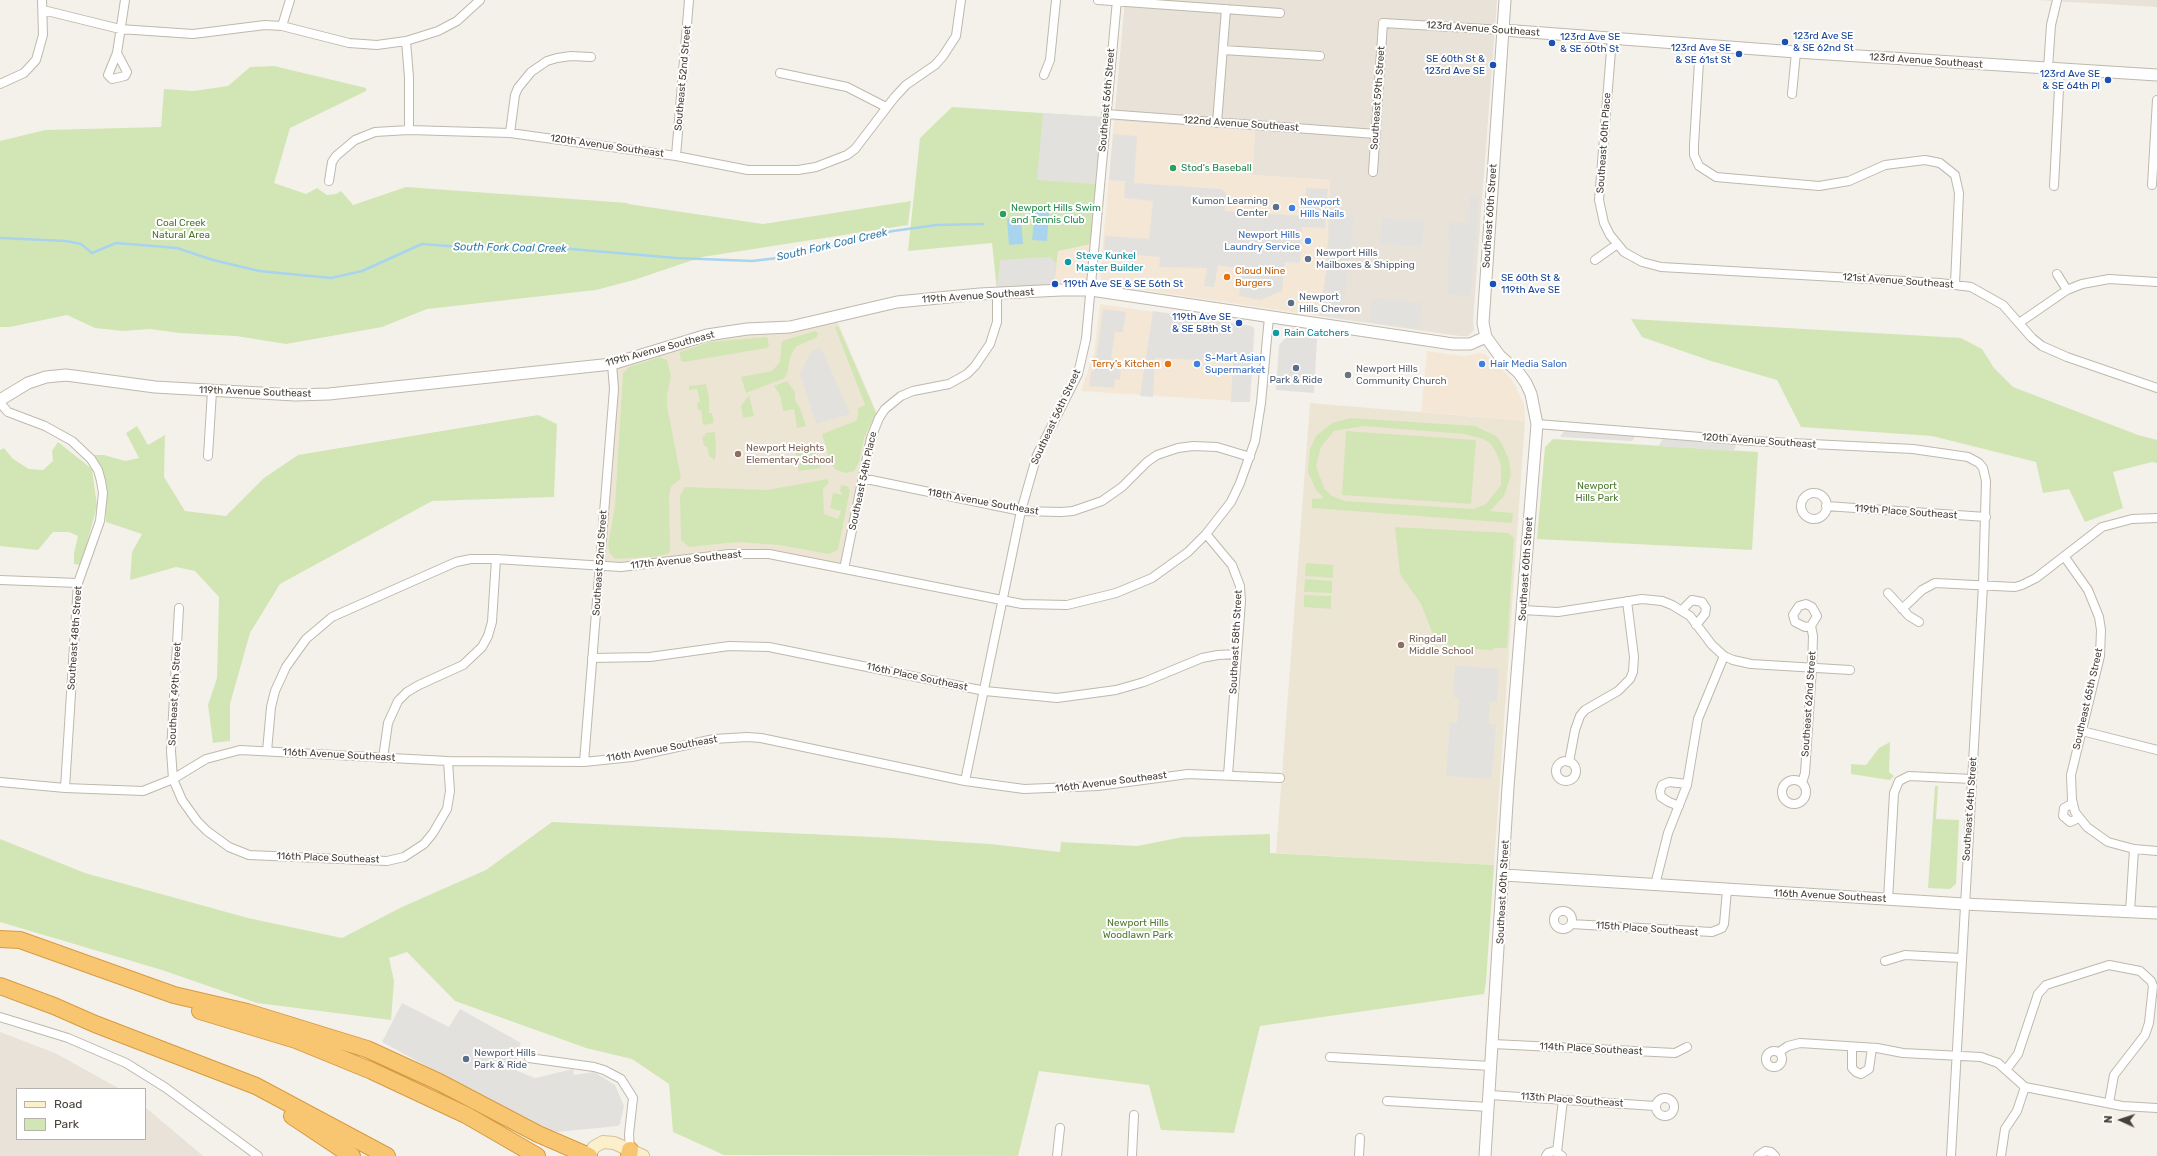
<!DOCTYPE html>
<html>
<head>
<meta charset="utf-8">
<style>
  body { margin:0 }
  #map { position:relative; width:2157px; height:1156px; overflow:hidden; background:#f4f1ea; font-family:Rubik,sans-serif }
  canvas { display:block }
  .legend { position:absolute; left:16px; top:1088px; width:130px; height:52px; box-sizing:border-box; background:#fff; border:1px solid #b6b3af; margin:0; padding:5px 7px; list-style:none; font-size:12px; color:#484138 }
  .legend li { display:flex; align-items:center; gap:8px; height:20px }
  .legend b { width:20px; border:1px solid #b6b3af }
  .north { position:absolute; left:2101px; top:1100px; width:40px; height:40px; -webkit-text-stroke:3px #fff; paint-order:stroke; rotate:273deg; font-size:11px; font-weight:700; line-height:16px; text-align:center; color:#484138 }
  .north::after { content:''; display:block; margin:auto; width:14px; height:18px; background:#484138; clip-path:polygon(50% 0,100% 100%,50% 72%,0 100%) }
</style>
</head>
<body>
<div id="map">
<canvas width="2157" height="1156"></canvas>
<ul class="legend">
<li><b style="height:5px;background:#fcefcc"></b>Road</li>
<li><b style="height:11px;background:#d2e6b5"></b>Park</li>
</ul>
<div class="north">N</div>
</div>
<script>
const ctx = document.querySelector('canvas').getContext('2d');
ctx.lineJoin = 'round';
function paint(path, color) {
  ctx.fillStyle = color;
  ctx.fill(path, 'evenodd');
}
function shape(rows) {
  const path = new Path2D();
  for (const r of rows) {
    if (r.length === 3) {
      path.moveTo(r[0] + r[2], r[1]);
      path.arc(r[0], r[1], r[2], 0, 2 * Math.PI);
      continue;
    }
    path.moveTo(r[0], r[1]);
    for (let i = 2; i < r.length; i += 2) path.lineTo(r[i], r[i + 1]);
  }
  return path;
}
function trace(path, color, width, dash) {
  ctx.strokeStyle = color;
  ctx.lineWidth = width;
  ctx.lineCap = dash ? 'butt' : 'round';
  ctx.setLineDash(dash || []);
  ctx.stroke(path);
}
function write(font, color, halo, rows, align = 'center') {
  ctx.font = font + ' Rubik,sans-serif';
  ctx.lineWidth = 4;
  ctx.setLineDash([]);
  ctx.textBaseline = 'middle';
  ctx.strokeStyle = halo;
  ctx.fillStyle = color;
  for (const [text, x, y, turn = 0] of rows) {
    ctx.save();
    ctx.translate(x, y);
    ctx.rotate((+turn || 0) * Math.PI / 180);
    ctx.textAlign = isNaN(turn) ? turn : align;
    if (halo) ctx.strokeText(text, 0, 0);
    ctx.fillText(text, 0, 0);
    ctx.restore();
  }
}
paint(shape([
  [1125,0,1497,0,1473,320,1474,330,1468,336,1460,336,1319,316,1326,270,1330,180,1252,175,1255,131,1114,121],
  [2037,0,2157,0,2157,7],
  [0,1032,55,1053,120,1089,17,1089,17,1139,145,1139,145,1107,203,1156,0,1156]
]), '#e8e2d8');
paint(shape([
  [1114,121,1255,131,1252,175,1330,180,1326,270,1319,316,1109,285,1102,282,1100,276],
  [1091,244,1089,284,1054,287,1058,250],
  [1100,304,1251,326,1255,331,1250,402,1081,391,1094,353],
  [1427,351,1463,356,1480,353,1485,354,1507,374,1515,385,1524,405,1525,421,1421,412]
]), '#f5e7d6');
paint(shape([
  [835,316,879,418,844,569,769,554,600,566,612,364,693,339],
  [1310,403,1525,421,1494,865,1276,853]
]), '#ede5d4');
paint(shape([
  [274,66,366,88,366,91,290,128,274,183,306,194,317,188,327,195,336,194,341,191,353,205,406,187,628,203,628,204,763,224,911,201,908,225,702,257,634,280,596,290,427,309,382,327,286,344,236,336,179,333,150,329,123,331,95,328,67,315,10,327,0,327,0,141,45,130,161,127,164,89,193,91,228,86,250,67],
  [952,107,1102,117,1091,244,1058,251,1054,287,997,290,992,243,908,251,920,138],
  [1631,319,1961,338,1982,349,1994,368,2013,387,2138,435,2157,440,2157,463,2152,462,2113,472,2123,508,2085,522,2069,489,2043,493,2036,462,1932,436,1801,427,1777,380,1711,361,1642,337],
  [838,326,876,413,864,438,859,462,854,471,846,473,836,470,831,464,822,434,856,421,858,415,858,408,865,405,835,327],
  [815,331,818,333,817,337,797,346,794,349,790,358,788,370,785,378,746,393,741,377,772,371,780,362,782,341],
  [767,337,769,345,767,348,684,362,681,361,680,356,680,352,709,342],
  [660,357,667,360,671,376,667,395,667,406,681,478,671,487,669,497,670,550,668,554,651,557,615,559,609,552,608,545,615,506,623,373,629,367],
  [787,381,795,392,795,400,800,408,806,426,797,428,794,409,783,411,780,395,774,386],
  [706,384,709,398,709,413,712,413,714,423,703,425,701,410,698,410,697,403,700,402,697,389,689,390,689,386],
  [749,395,754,416,743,418,741,406],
  [538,415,557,424,554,497,432,501,280,584,250,633,230,704,230,741,213,743,208,705,217,678,219,597,195,571,176,567,130,580,132,552,142,534,106,522,105,479,92,455,104,455,125,461,139,458,126,433,137,426,148,445,165,435,164,477,185,511,226,516,264,478,298,455],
  [1350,418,1475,426,1496,436,1501,442,1509,460,1511,475,1504,496,1490,511,1513,513,1512,523,1312,508,1312,499,1324,498,1316,490,1308,472,1310,449,1316,436,1332,423],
  [1363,426,1464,434,1483,439,1490,443,1496,452,1501,465,1501,485,1486,504,1473,509,1345,501,1332,496,1324,488,1316,466,1321,447,1334,431],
  [1346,431,1476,440,1471,504,1342,495],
  [715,432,716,448,715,460,709,456,707,446,704,446,702,437,705,436,705,433],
  [1553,439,1758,452,1752,550,1537,539,1545,447],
  [58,442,92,469,97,506,81,565,74,564,74,553,78,536,69,532,53,532,38,550,0,546,0,450,4,448,13,459,29,469,43,470,53,461,52,451],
  [812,442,821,468,799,471,795,450],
  [828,479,828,484,823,488,824,514,838,519,841,511,830,508,833,493,843,495,840,491,841,485,847,486,850,490,838,550,829,554,779,545,737,542,689,547,681,540,680,496,685,487,767,490],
  [1395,527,1509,533,1514,538,1507,648,1495,648,1491,650,1455,648,1435,640,1421,604,1400,574],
  [1306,563,1333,565,1333,578,1305,576],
  [1305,579,1332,581,1332,593,1304,592],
  [1304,595,1331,596,1331,609,1304,607],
  [1890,742,1889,772,1894,776,1890,780,1851,774,1851,764,1866,765,1879,748],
  [1935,786,1938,786,1936,819,1959,820,1956,884,1950,889,1928,888],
  [552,822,894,838,990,844,1060,852,1061,842,1137,846,1183,837,1270,834,1270,853,1494,865,1486,982,1484,994,1260,1026,1234,1133,1161,1130,1149,1085,1039,1071,1018,1156,724,1155,673,1132,669,1084,632,1059,586,1048,455,1001,407,952,389,958,394,981,391,1020,257,1003,162,970,0,922,0,839,85,873,248,918,342,938,402,907,486,870]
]), '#d2e6b5');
paint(shape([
  [1043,113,1102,117,1096,184,1037,180],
  [1113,134,1137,136,1134,183,1222,189,1226,193,1225,211,1304,216,1306,188,1328,189,1325,228,1302,227,1300,263,1285,262,1282,291,1260,300,1239,296,1242,269,1218,265,1214,287,1204,286,1207,268,1159,267,1160,257,1104,252,1105,236,1149,239,1153,201,1124,198,1125,181,1109,180],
  [1470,196,1479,197,1470,296,1447,294,1450,239,1447,239,1450,222,1468,223],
  [1331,216,1354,217,1342,318,1320,315,1327,271],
  [1382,218,1424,221,1422,246,1380,244],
  [1050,257,1056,263,1054,287,997,290,1000,260],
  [1372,298,1422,303,1419,329,1370,322],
  [1103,309,1126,312,1123,332,1115,332,1111,358,1119,360,1119,370,1121,371,1120,380,1115,379,1114,388,1089,386,1091,371,1094,371],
  [1153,311,1251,326,1254,328,1250,402,1231,402,1233,362,1155,358,1153,397,1140,396],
  [1289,334,1317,339,1314,393,1276,390,1279,345],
  [821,347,850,414,816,424,800,374,811,351],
  [1565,430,1636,435,1632,441,1560,437],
  [1663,439,1737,444,1733,451,1658,446],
  [1455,665,1499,669,1497,702,1490,702,1489,724,1496,725,1492,776,1488,779,1446,776,1450,723,1457,723,1459,698,1453,697],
  [402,1003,449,1027,460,1009,521,1043,518,1050,515,1070,535,1078,573,1069,574,1075,594,1072,615,1085,624,1106,620,1124,618,1126,557,1132,533,1126,502,1107,382,1042]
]), '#e3e1de');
paint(shape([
  [1035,211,1049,212,1047,241,1032,240],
  [1021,218,1023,244,1009,245,1007,219]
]), '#a9d4ee');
trace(shape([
  [0,238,66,241,81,244,92,253,116,243,177,248,213,260,259,271,331,278,362,271,422,244,486,249,548,247,676,258,752,261,795,256,831,247,865,235,936,225,983,224]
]), '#a9d4ee', 2.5);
const minor = shape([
  [1098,0,1280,13],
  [43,10,120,29,193,34,265,25,282,26,349,43,377,45,406,41,438,31,457,21,480,0],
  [282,26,290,0],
  [1612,38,1599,200,1604,223,1610,235,1624,252,1642,262,1661,267,1940,283,1971,287,2003,305,2032,338,2042,346,2067,357,2157,388],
  [406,41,409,77,409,130],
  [1700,45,1694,145,1694,155,1699,166,1716,177,1819,186,1849,181,1885,165,1925,160,1940,163,1955,175,1959,193,1955,284],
  [1223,50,1320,56],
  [117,53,127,72,125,76,112,79,108,75,117,53,125,0],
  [2048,68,2051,25,2057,0],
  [780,73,847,87,886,107],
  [1044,75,1050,60,1056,0],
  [0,84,24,73,36,60,43,35,42,0],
  [1792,94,1796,52],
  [1106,114,1376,134],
  [1217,123,1226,9],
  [510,133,515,95,518,88,531,72,547,61,557,58,571,56,591,57],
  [676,156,689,0],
  [1373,172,1383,23,1503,30],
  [329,181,332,162,336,156,355,140,375,132,409,130,510,133,676,156,748,170,798,170,816,167,847,155,855,149,894,98,906,85,935,65,943,56,956,36,961,0],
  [2152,185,2157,100],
  [2054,186,2060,69],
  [1595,260,1616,245],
  [2057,274,2067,290],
  [2019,323,2067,290,2082,284,2109,279,2157,282],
  [0,403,8,412,45,426,72,441,91,459,98,470,101,481,103,493,100,521,78,583,65,788],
  [1537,424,1751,441,1913,449,1968,457,1979,463,1983,468,1986,481,1983,585,1951,1156],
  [208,456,212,391],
  [862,480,871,480,1021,511,1061,512,1073,511,1102,501,1122,487,1147,462,1157,455,1178,448,1193,446,1217,447,1250,457],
  [1814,506,13],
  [1826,506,1986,517],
  [2064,556,2088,590,2099,617,2101,630,2100,656,2071,775,2072,800,2075,812,2087,827,2108,842,2134,849,2157,851],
  [844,569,871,438,879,418,885,409,901,396,913,391,949,384,967,374,975,366,990,344,997,322,997,293],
  [0,580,78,583],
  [1888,593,1909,616,1919,622],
  [179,608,171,751,173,779,182,800,197,821,207,831,229,847,249,855,387,861,404,857,424,844,433,833,447,809,450,791,448,761],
  [1902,609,1922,590,1935,583,2015,587,2022,585,2036,578,2102,527,2132,519,2157,518],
  [1523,610,1558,612,1642,599,1662,601,1672,605,1690,616,1712,645,1724,656,1733,660,1751,664,1850,670],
  [1682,610,1692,600,1702,602,1706,608,1705,614,1696,625],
  [592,658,650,657,729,646,769,647,985,691,1057,698,1116,690,1144,682,1202,658,1218,655,1237,654],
  [2082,731,2157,750],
  [267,751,271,707,275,691,286,667,306,639,332,617,456,562,471,559,496,559,621,567,729,554,769,554,1022,604,1067,605,1116,593,1152,578,1188,552,1206,534],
  [383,758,388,723,398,701,407,692,419,685,463,665,482,647,488,636,492,622,496,559],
  [1566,771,10],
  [584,762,614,389,612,364],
  [1569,762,1575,730,1580,716,1585,710,1618,691,1630,679,1633,672,1634,657,1627,601],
  [1228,775,1241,601,1240,586,1232,565,1206,534,1231,502,1240,483,1255,441,1261,403,1269,317],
  [1794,792,12],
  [965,781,1021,511,1037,455,1078,374,1086,339,1117,0],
  [0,782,65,788,143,791,173,779,206,759,240,750,448,761,584,762,632,757,714,739,747,737,761,738,965,781,1024,789,1098,786,1188,774,1280,778],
  [1802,783,1805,773,1812,668,1813,636,1811,626,1817,616,1812,607,1806,604,1799,606,1793,615,1795,622,1805,627,1811,626],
  [2073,803,2064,808,2063,816,2070,822,2079,818],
  [1679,806,1669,802,1661,797,1660,791,1662,785,1669,782,1687,784],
  [1655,885,1668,833,1687,785,1698,719,1724,656],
  [1888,900,1894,793,1899,781,1909,776,1972,779],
  [1563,920,9],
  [2130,912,2134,849],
  [1571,924,1712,932,1722,928,1724,924,1727,890],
  [1885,961,1905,955,1961,958],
  [0,1017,68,1038,126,1063,166,1088,258,1156],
  [1493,1044,1675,1053,1687,1047],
  [1852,1047,1852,1068,1856,1072,1861,1074,1869,1069,1872,1048],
  [1774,1059,8],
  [1779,1052,1788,1046,1800,1043,1877,1048,1903,1053,1981,1057,1998,1063,2025,1087,2122,1106,2157,1108],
  [1330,1057,1491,1066],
  [529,1058,594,1067,604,1070,621,1079,633,1098,629,1134,630,1150],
  [2006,1070,2018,1054,2038,994,2046,985,2109,965,2140,971,2151,981,2153,986,2149,1023,2145,1035,2114,1075,2109,1103],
  [1490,1095,1655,1106],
  [1665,1107,9],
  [1387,1101,1489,1107],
  [1557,1152,1563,1100],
  [1057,1156,1060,1128],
  [1132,1156,1134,1115],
  [1359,1156,1360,1138],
  [1546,1156,1548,1153,1554,1151,1562,1156],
  [1758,1156,1765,1151,1771,1152,1775,1156],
  [2001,1156,2005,1129,2017,1111,2025,1087]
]);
const tertiary = shape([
  [1503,30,1796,52,2157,75],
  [0,400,28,383,46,377,66,375,155,387,295,395,329,394,612,364,707,335,747,329,790,327,897,302,980,294,1061,290,1091,290,1453,344,1470,344,1486,337],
  [1504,875,1964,904,2157,913],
  [1485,1156,1508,787,1537,424,1531,394,1526,383,1519,373,1499,355,1486,337,1483,323,1505,0]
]);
const secondary = shape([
  [589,1156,594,1147,603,1142,614,1143,643,1156]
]);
const motorway = shape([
  [0,939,20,940,174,995,247,1012,367,1049,439,1082,538,1134,589,1156],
  [0,986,54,1006,95,1024,256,1086,387,1156],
  [200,1011,296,1040,372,1071,466,1115,537,1156],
  [292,1116,352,1156],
  [629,1156,630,1150]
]);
trace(minor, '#bfb8ac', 10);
trace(tertiary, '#bfb8ac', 13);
trace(secondary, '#d2c29b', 14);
trace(motorway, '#d79a41', 18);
trace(minor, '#fff', 8);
trace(tertiary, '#fff', 11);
trace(secondary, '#fcefcc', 12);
trace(motorway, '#f8c671', 16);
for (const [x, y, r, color] of [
  [1785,42,4,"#1a4fb4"],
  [1552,43,4,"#1a4fb4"],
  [1739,54,4,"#1a4fb4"],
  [1493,65,4,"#1a4fb4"],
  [2108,80,4,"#1a4fb4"],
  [1173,168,4,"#2e9e5b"],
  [1276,207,4,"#5c6f8a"],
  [1292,208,4,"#3f7fe0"],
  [1003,214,4,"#2e9e5b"],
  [1308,241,4,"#3f7fe0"],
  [1308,259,4,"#5c6f8a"],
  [1068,262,4,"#0f9aa8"],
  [1227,277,4,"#e8710a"],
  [1055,284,4,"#1a4fb4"],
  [1493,284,4,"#1a4fb4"],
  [1291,303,4,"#5c6f8a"],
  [1239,323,4,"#1a4fb4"],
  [1276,333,4,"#0f9aa8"],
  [1168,364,4,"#e8710a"],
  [1197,364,4,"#3f7fe0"],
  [1482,364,4,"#3f7fe0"],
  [1296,368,4,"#5c6f8a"],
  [1348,375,4,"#6b7280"],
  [738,454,4,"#8d6e63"],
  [1401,645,4,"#8d6e63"],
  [466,1059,4,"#5c6f8a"]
]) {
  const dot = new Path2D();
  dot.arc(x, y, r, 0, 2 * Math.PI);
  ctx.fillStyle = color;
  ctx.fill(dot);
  trace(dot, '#fff', 1.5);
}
write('10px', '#484138', '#fff', [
  ["123rd Avenue Southeast",1483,29,4],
  ["123rd Avenue Southeast",1926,61,4],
  ["Southeast 52nd Street",683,78,-85],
  ["Southeast 59th Street",1378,98,-86],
  ["Southeast 56th Street",1107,100,-85],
  ["122nd Avenue Southeast",1241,124,4],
  ["Southeast 60th Place",1604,143,-86],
  ["120th Avenue Southeast",607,146,8],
  ["Southeast 60th Street",1490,216,-86],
  ["121st Avenue Southeast",1898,281,4],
  ["119th Avenue Southeast",978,296,-4],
  ["119th Avenue Southeast",660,349,-15],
  ["119th Avenue Southeast",255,392,2],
  ["Southeast 56th Street",1056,417,-65],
  ["120th Avenue Southeast",1759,441,4],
  ["Southeast 54th Place",863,481,-78],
  ["118th Avenue Southeast",983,502,10],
  ["119th Place Southeast",1906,512,4],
  ["117th Avenue Southeast",686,560,-6],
  ["Southeast 52nd Street",600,563,-86],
  ["Southeast 60th Street",1526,569,-86],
  ["Southeast 48th Street",75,638,-86],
  ["Southeast 58th Street",1236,642,-87],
  ["116th Place Southeast",917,677,12],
  ["Southeast 49th Street",175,694,-87],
  ["Southeast 65th Street",2088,699,-77],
  ["Southeast 62nd Street",1809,704,-86],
  ["116th Avenue Southeast",662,749,-10],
  ["116th Avenue Southeast",339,755,3],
  ["116th Avenue Southeast",1111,782,-7],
  ["Southeast 64th Street",1970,809,-86],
  ["116th Place Southeast",328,858,2],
  ["Southeast 60th Street",1503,892,-87],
  ["116th Avenue Southeast",1830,896,3],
  ["115th Place Southeast",1647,929,4],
  ["114th Place Southeast",1591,1049,3],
  ["113th Place Southeast",1572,1100,4]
]);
write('10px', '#164399', '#fff', [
  ["123rd Ave SE",1793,36],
  ["& SE 62nd St",1793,48],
  ["123rd Ave SE",1560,37],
  ["& SE 60th St",1560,49],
  ["123rd Ave SE",1731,48,"right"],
  ["& SE 61st St",1731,60,"right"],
  ["SE 60th St &",1485,59,"right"],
  ["123rd Ave SE",1485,71,"right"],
  ["123rd Ave SE",2100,74,"right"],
  ["& SE 64th Pl",2100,86,"right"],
  ["SE 60th St &",1501,278],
  ["119th Ave SE",1501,290],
  ["119th Ave SE & SE 56th St",1063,284],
  ["119th Ave SE",1231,317,"right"],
  ["& SE 58th St",1231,329,"right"]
], 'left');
write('10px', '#27864d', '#fff', [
  ["Stod's Baseball",1181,168],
  ["Newport Hills Swim",1011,208],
  ["and Tennis Club",1011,220]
], 'left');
write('10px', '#4e5e75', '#fff', [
  ["Kumon Learning",1268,201,"right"],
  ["Center",1268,213,"right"],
  ["Newport Hills",1316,253],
  ["Mailboxes & Shipping",1316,265],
  ["Newport",1299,297],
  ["Hills Chevron",1299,309],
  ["Park & Ride",1296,380,"center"],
  ["Newport Hills",474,1053],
  ["Park & Ride",474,1065]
], 'left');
write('10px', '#366cbe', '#fff', [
  ["Newport",1300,202],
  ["Hills Nails",1300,214],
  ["Newport Hills",1300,235,"right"],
  ["Laundry Service",1300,247,"right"],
  ["S-Mart Asian",1205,358],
  ["Supermarket",1205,370],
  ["Hair Media Salon",1490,364]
], 'left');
write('10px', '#4c782d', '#fff', [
  ["Coal Creek",181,223],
  ["Natural Area",181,235],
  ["Newport",1597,486],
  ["Hills Park",1597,498],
  ["Newport Hills",1138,923],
  ["Woodlawn Park",1138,935]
]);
write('10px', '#0d838f', '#fff', [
  ["Steve Kunkel",1076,256],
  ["Master Builder",1076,268],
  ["Rain Catchers",1284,333]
], 'left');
write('10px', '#c56008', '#fff', [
  ["Cloud Nine",1235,271],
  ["Burgers",1235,283],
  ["Terry's Kitchen",1160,364,"right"]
], 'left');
write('10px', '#5b616d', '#fff', [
  ["Newport Hills",1356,369],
  ["Community Church",1356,381]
], 'left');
write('10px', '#785e54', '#fff', [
  ["Newport Heights",746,448],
  ["Elementary School",746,460],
  ["Ringdall",1409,639],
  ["Middle School",1409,651]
], 'left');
write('italic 11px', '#337aa8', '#fff', [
  ["South Fork Coal Creek",832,245,-13],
  ["South Fork Coal Creek",510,248,1]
]);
</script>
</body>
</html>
